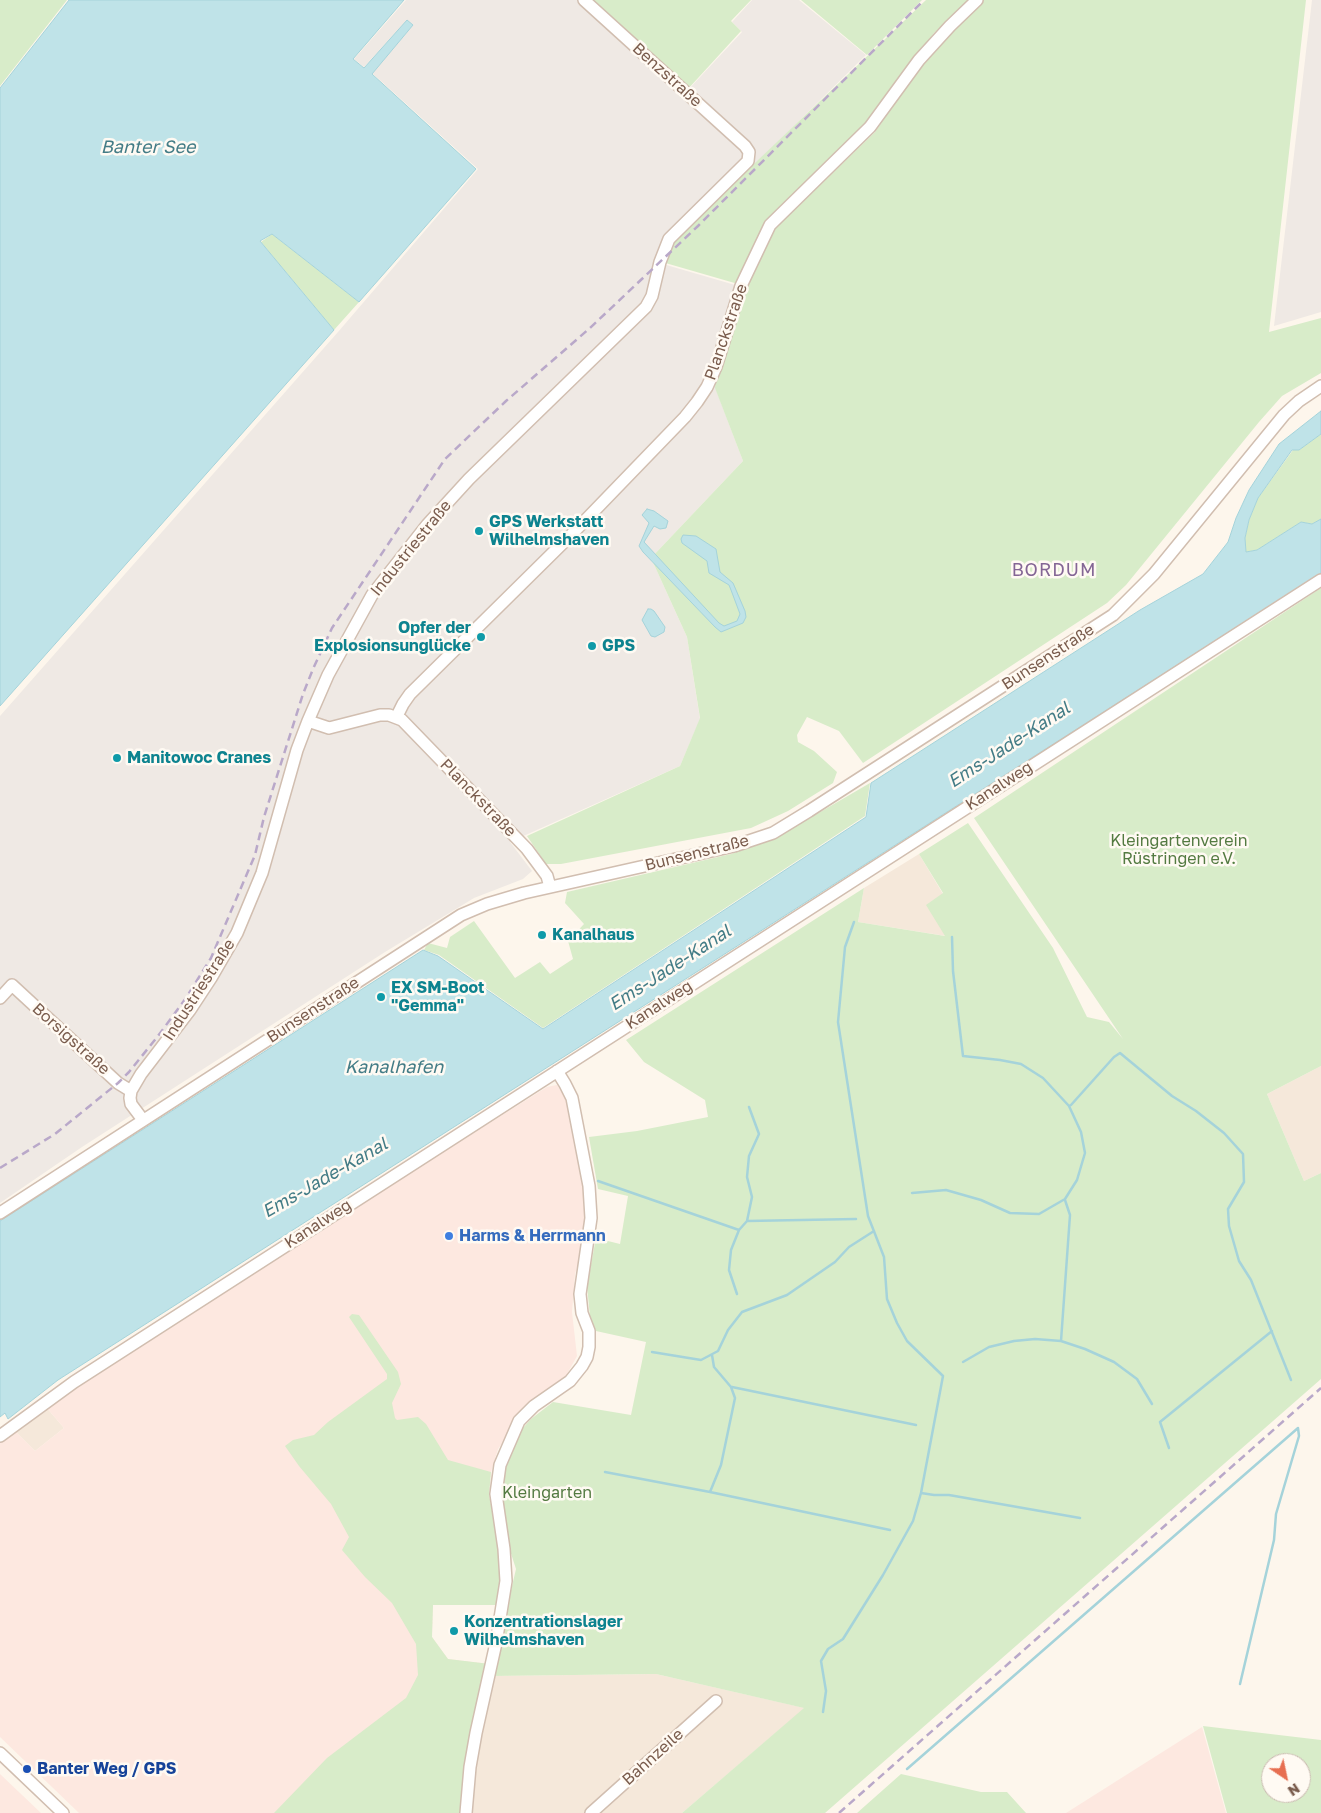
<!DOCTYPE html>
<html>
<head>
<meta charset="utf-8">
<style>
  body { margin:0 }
  #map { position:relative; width:1321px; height:1813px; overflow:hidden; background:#fdf6ec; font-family:"Golos Text",sans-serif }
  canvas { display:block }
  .north { position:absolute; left:1261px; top:1753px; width:50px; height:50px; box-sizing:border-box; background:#fffaf3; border:1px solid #cabbb1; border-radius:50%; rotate:146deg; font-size:14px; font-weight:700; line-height:20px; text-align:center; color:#7a5c4d }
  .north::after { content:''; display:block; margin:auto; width:18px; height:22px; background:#e76f51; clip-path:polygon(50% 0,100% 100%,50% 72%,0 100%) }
</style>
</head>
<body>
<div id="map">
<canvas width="1321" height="1813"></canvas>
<div class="north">N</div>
</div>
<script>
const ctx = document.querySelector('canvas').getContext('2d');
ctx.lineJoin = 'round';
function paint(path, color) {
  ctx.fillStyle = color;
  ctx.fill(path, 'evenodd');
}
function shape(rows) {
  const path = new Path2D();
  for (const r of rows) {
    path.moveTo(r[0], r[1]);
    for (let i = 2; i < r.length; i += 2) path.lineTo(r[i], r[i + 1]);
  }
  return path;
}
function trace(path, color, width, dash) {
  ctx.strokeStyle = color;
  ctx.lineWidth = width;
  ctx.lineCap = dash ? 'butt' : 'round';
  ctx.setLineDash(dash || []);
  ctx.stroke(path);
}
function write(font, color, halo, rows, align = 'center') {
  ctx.font = font + ' "Golos Text",sans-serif';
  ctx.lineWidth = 5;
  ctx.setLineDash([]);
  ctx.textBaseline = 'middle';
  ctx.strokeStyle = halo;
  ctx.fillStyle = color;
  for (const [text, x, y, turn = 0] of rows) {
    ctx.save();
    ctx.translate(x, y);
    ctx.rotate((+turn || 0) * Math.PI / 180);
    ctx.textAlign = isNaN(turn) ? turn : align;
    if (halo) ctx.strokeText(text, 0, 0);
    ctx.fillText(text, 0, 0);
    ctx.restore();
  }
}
paint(shape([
  [919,854,943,894,946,936,858,922,864,888],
  [1321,1066,1321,1173,1304,1181,1267,1094],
  [46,1407,64,1428,35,1451,14,1430],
  [656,1674,805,1708,682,1813,469,1813,470,1780,491,1676]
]), '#f5e8da');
paint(shape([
  [557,1085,564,1095,573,1126,585,1192,585,1239,575,1274,572,1312,577,1356,566,1376,548,1394,522,1413,498,1449,491,1472,489,1495,499,1547,433,1605,432,1637,448,1659,490,1664,464,1813,79,1813,0,1737,0,1441,14,1430,35,1451,64,1428,46,1407,215,1295,547,1087],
  [1202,1727,1226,1813,1066,1813],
  [0,1774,41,1813,0,1813]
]), '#fde8e0');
paint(shape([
  [406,0,582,0,687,91,742,32,732,22,752,0,799,0,866,55,656,262,742,287,716,364,715,387,743,461,651,558,687,637,700,719,680,766,510,842,532,871,523,879,474,898,385,952,82,1147,0,1203,0,716,338,332,478,169,372,73,413,25,407,20,364,67,354,59],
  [1312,0,1321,0,1321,312,1274,326]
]), '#efe9e4');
paint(shape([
  [0,0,67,0,0,86],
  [587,0,751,0,731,21,741,31,688,89],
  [801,0,922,0,867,55],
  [926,0,969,0,934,33,868,125,768,224,738,284,662,262,671,243],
  [981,0,1306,0,1269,332,1321,318,1321,373,1282,396,1259,422,1126,585,1107,603,863,763,839,731,807,717,797,735,798,742,814,751,837,772,833,783,788,811,751,828,561,864,546,864,527,836,680,766,700,718,687,637,651,558,743,461,715,388,716,364,742,287,775,229,875,132,940,39],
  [272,234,359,302,334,330,261,242],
  [1321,434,1321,519,1312,524,1301,522,1257,550,1246,552,1245,538,1249,520,1258,498,1293,450,1299,450],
  [1321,588,1321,1066,1267,1094,1304,1181,1321,1173,1321,1379,825,1813,682,1813,804,1708,656,1674,491,1676,516,1569,505,1535,499,1496,501,1466,513,1439,531,1419,553,1402,631,1415,646,1342,596,1331,590,1317,587,1286,596,1238,620,1244,628,1196,598,1189,589,1137,637,1131,708,1117,705,1100,644,1062,626,1040,864,888,858,922,945,936,926,905,943,893,919,854,968,823,1053,948,1087,1017,1109,1022,1123,1039,974,818],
  [870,783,865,816,543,1028,439,955,424,950,428,943,447,948,450,937,474,921,515,978,540,962,550,974,573,959,568,941,584,924,565,903,567,892,731,854,774,839],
  [352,1314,359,1315,398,1372,401,1384,392,1403,395,1418,397,1420,418,1417,426,1424,448,1460,491,1472,489,1495,499,1547,502,1591,500,1605,433,1605,432,1637,448,1659,490,1664,464,1813,274,1813,327,1758,406,1698,418,1675,416,1644,392,1603,365,1577,342,1550,349,1537,331,1504,299,1466,285,1446,293,1440,314,1435,328,1422,387,1379,387,1374,349,1317],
  [1203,1726,1321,1740,1321,1813,1227,1813],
  [1271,1763,1301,1763,1301,1793,1271,1793],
  [901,1774,981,1792,1007,1792,1026,1813,857,1813]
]), '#d8ecc9');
const water = shape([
  [69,0,404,0,353,59,364,68,407,20,413,25,372,74,476,169,359,302,272,234,260,241,334,330,0,706,0,88,69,0],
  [1321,411,1321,434,1299,450,1292,450,1258,498,1249,520,1245,538,1246,552,1257,550,1301,522,1312,524,1321,519,1321,573,58,1380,8,1419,5,1413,0,1417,0,1221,423,950,438,956,543,1029,866,817,871,783,1140,610,1203,574,1228,542,1236,518,1249,490,1279,444,1321,411],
  [647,509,654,511,668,521,666,528,660,529,654,526,644,542,719,623,724,626,737,621,740,614,731,590,729,585,709,573,707,561,682,543,681,539,683,535,696,536,716,549,720,572,733,583,745,611,746,617,743,623,721,632,715,627,643,552,639,546,649,523,642,515,647,509],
  [648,609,651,609,654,611,665,627,664,632,655,637,651,636,642,620,648,609]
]);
paint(water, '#bfe3e8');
trace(water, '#a5d3da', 1);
trace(shape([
  [952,937,953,971,963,1056,1000,1060,1021,1064,1043,1078,1069,1106,1071,1105,1114,1057,1120,1053,1172,1096,1196,1111,1224,1133,1243,1154,1244,1182,1228,1209,1229,1226,1239,1261,1251,1280,1291,1380],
  [598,1181,739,1230],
  [912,1193,946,1190,981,1200,1010,1213,1039,1214,1065,1199,1077,1180,1085,1153,1081,1132,1069,1106],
  [1065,1200,1070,1215,1061,1341,1085,1349,1114,1362,1137,1379,1152,1404],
  [747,1221,752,1197,747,1177,749,1156,759,1134,749,1107],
  [737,1294,729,1270,731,1250,739,1230,747,1221,856,1219],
  [652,1352,701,1360,718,1351,728,1330,742,1312,787,1295,835,1262,849,1247,874,1231],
  [963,1362,989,1347,1014,1341,1035,1339,1061,1341],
  [732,1387,916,1425],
  [1169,1448,1160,1422,1272,1331],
  [605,1472,710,1492,721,1465,735,1398,731,1387,714,1367,712,1355],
  [710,1492,890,1530],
  [921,1493,934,1495,949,1495,1080,1518],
  [1240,1684,1274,1540,1276,1514,1299,1436,1298,1428],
  [823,1712,826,1691,821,1661,828,1649,843,1639,883,1575,913,1521,921,1493,943,1376,907,1341,897,1323,887,1299,884,1257,868,1216,838,1022,845,947,854,922],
  [907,1769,1298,1428]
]), '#a5d3da', 2.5);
const minor = shape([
  [397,716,403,704,410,694,571,535,685,417,697,402,707,387,716,367,741,286,770,225,870,127,919,60,950,26,977,0],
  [308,721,329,728,380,715,389,715,402,720,527,849,547,876,550,887],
  [0,998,12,985,118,1083,131,1091],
  [143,1120,131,1104,130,1098,131,1091,141,1074,190,1010,211,978,237,933,262,873,297,750,308,721,328,675,372,595,427,525,469,479,646,307,652,296,660,262,669,239,748,161,749,152,745,146,584,0],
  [0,1213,461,915,487,904,524,893,734,846,773,833,809,811,1113,615,1154,574,1284,415,1299,401,1321,386],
  [0,1436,74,1382,1321,580],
  [0,1753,63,1813],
  [466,1813,470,1767,476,1733,496,1643,506,1581,504,1549,496,1494,500,1465,519,1421,534,1406,570,1381,582,1366,587,1357,589,1347,589,1331,582,1313,580,1294,591,1218,589,1186,572,1098,565,1084,557,1071],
  [591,1813,716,1701]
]);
trace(minor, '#d1beb0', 14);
trace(minor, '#fff', 11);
trace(shape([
  [0,1168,55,1134,118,1083,129,1072,158,1036,186,998,211,958,255,855,264,817,303,694,313,669,332,628,445,459,506,401,590,328,698,226,924,0],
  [839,1813,1321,1388]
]), '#b9a8c9', 2.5, [8, 5]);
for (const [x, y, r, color] of [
  [479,531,5,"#0f9aa8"],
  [481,637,5,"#0f9aa8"],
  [592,646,5,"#0f9aa8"],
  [117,758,5,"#0f9aa8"],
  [542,935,5,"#0f9aa8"],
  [381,997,5,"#0f9aa8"],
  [449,1236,5,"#3f7fe0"],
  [454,1631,5,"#0f9aa8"],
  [27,1769,5,"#1a4fb4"]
]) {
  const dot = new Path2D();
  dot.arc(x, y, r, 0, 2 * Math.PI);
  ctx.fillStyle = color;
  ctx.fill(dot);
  trace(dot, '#fffaf3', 2);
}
write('16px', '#7a5c4d', '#fffaf3', [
  ["Benzstraße",667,75,42],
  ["Planckstraße",726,332,-71],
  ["Industriestraße",411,548,-51],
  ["Bunsenstraße",1048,657,-33],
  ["Kanalweg",999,786,-33],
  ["Planckstraße",478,798,46],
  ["Bunsenstraße",697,853,-14],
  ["Industriestraße",199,990,-57],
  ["Kanalweg",659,1005,-33],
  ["Bunsenstraße",313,1010,-33],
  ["Borsigstraße",71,1039,42],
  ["Kanalweg",318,1224,-33],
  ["Bahnzeile",653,1757,-42]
]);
write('bold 16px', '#0d838f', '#fffaf3', [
  ["GPS Werkstatt",489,522],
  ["Wilhelmshaven",489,540],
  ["Opfer der",471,628,"right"],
  ["Explosionsunglücke",471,646,"right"],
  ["GPS",602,646],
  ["Manitowoc Cranes",127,758],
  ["Kanalhaus",552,935],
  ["EX SM-Boot",391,988],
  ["\"Gemma\"",391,1006],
  ["Konzentrationslager",464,1622],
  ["Wilhelmshaven",464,1640]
], 'left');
write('16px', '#537a41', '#fffaf3', [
  ["Kleingartenverein",1179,841],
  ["Rüstringen e.V.",1179,859],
  ["Kleingarten",547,1493]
]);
write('bold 16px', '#366cbe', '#fffaf3', [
  ["Harms & Herrmann",459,1236]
], 'left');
write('bold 16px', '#164399', '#fffaf3', [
  ["Banter Weg / GPS",37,1769]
], 'left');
write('italic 18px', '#437c86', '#fffaf3', [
  ["Banter See",148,147],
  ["Ems-Jade-Kanal",1009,745,-33],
  ["Ems-Jade-Kanal",670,968,-33],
  ["Kanalhafen",394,1067],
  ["Ems-Jade-Kanal",325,1178,-30]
]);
ctx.letterSpacing = '1px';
write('18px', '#846695', '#fffaf3', [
  ["BORDUM",1054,570]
]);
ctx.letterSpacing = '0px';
</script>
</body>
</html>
